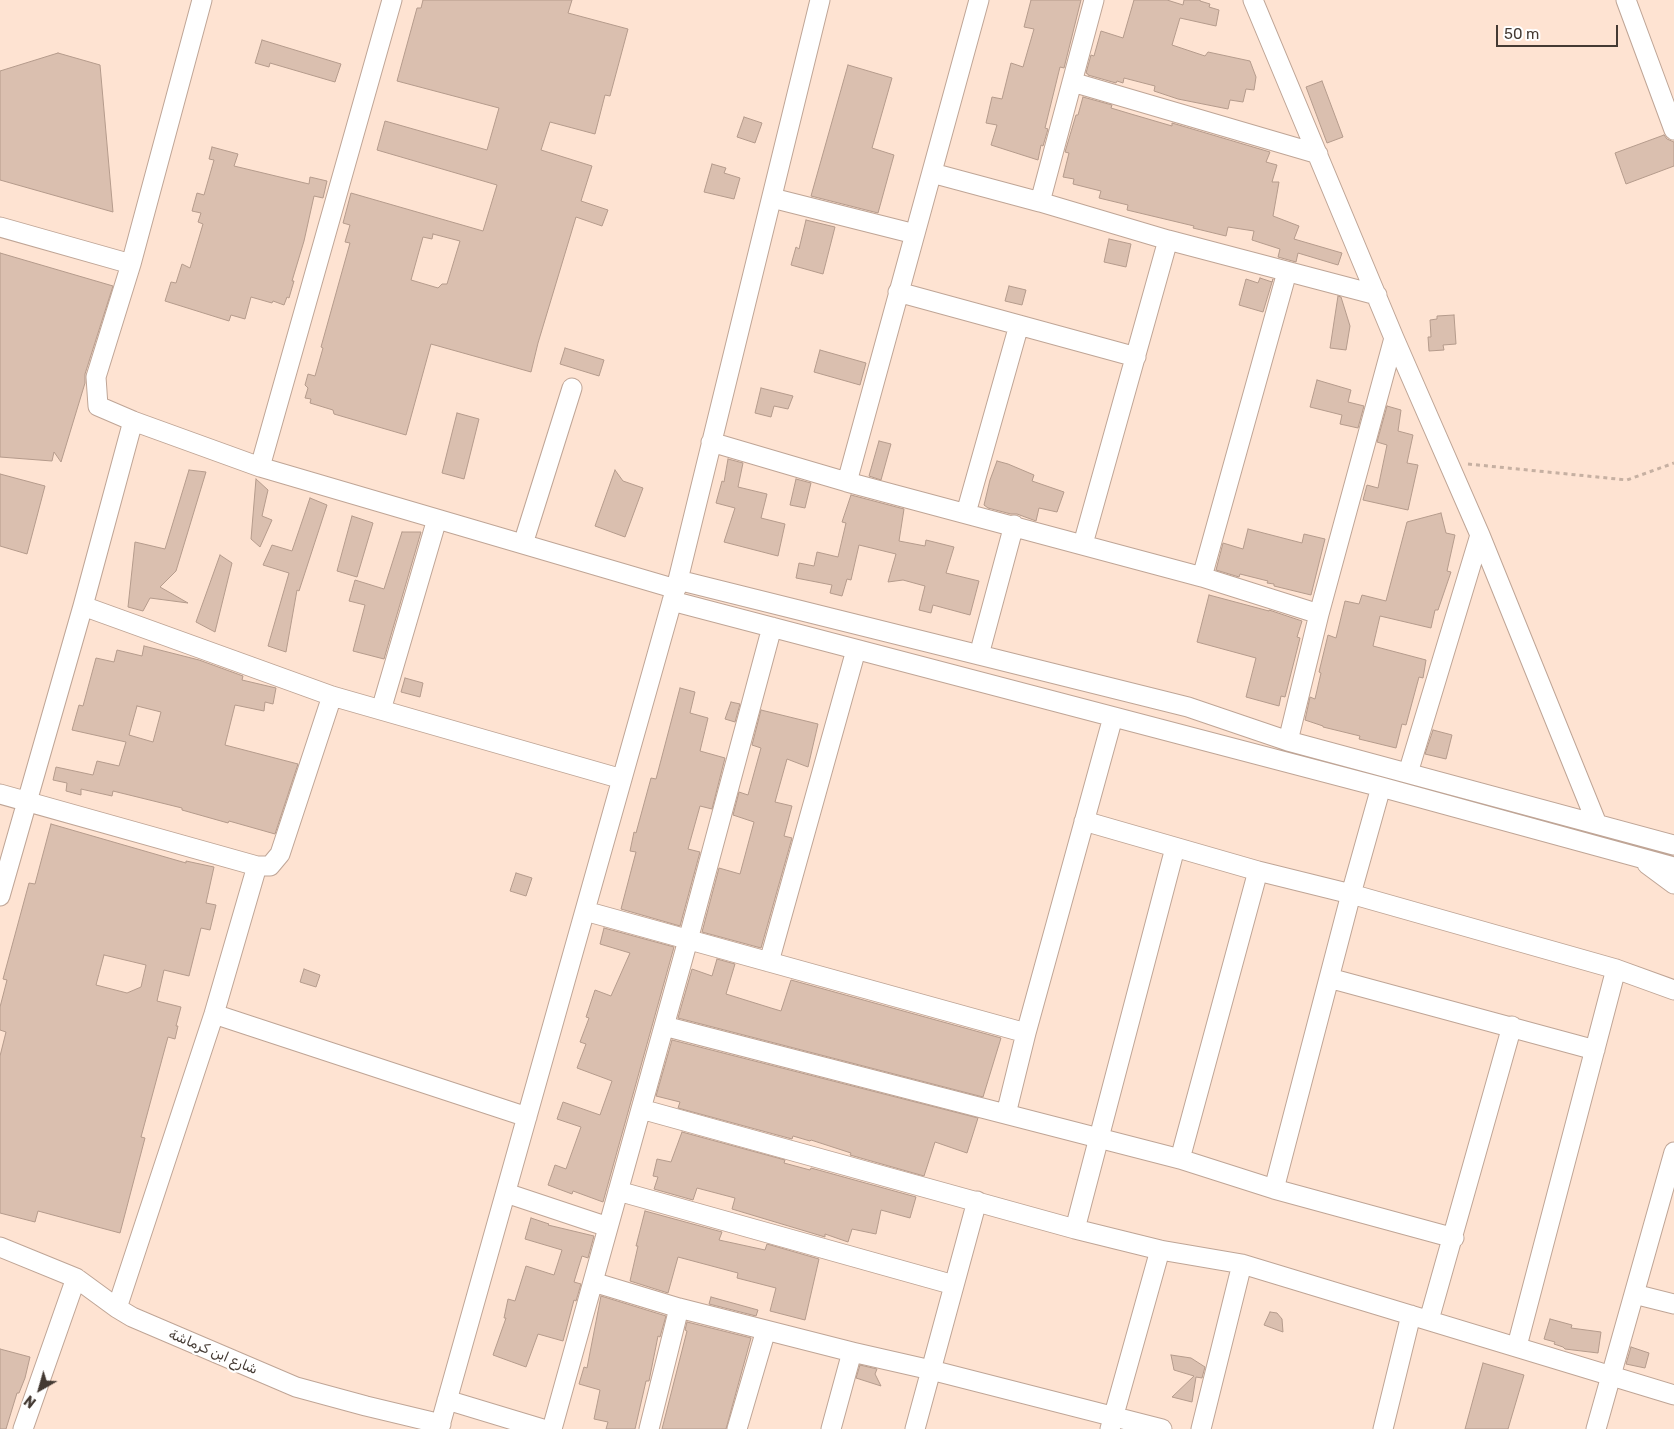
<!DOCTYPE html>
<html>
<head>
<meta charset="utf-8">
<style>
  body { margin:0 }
  #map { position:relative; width:1674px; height:1429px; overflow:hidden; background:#fee3d2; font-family:Rubik,sans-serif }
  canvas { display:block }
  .north { position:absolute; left:15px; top:1364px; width:50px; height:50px; -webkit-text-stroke:4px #fff; paint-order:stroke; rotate:218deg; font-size:14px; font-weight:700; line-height:20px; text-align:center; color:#443a33 }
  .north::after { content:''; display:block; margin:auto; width:18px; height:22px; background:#443a33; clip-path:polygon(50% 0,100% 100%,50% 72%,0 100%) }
  .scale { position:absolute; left:1496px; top:25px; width:122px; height:22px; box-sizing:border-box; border:2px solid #443a33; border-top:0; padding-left:6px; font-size:15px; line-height:18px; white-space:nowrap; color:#443a33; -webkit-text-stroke:4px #fff; paint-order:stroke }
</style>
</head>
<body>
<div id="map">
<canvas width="1674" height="1429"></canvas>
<div class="north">N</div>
<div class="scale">50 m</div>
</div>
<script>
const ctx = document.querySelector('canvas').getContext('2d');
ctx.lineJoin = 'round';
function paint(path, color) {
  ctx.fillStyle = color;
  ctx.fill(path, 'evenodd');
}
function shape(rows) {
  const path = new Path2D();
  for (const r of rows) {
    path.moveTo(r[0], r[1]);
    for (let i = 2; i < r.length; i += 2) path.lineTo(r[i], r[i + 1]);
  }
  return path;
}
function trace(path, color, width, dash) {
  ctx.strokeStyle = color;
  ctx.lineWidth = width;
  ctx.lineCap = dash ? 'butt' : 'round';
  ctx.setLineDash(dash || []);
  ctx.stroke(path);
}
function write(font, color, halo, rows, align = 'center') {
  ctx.font = font + ' Rubik,"Noto Sans Arabic",sans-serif';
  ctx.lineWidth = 4.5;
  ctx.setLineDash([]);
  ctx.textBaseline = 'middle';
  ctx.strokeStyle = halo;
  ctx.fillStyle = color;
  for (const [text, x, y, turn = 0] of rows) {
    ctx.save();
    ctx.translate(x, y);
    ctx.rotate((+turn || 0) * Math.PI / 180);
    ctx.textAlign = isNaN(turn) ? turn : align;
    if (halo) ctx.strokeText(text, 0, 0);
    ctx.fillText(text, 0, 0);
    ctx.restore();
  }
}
const building = shape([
  [423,0,572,0,568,13,628,29,610,96,605,95,595,134,550,122,541,150,592,166,581,201,608,210,602,226,576,217,538,343,531,372,431,344,406,435,334,414,333,410,310,403,311,399,305,398,308,388,305,385,308,374,315,376,323,348,321,347,350,243,345,242,350,225,343,223,351,193,483,231,497,185,377,150,385,121,487,150,499,108,397,81,417,8,421,8,423,0],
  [433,234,460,241,447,284,442,284,438,288,411,280,423,237,432,239,433,234],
  [1031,0,1081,0,1064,68,1060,67,1045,128,1048,129,1043,146,1041,145,1038,160,991,145,997,125,986,123,992,97,1002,99,1011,63,1023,67,1034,29,1024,27,1031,0],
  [1134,0,1167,0,1183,5,1184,0,1200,0,1200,1,1210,4,1209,7,1219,10,1216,26,1180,18,1172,45,1205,56,1208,52,1250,61,1256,77,1254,90,1246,89,1243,102,1230,100,1228,109,1178,99,1154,91,1155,86,1124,78,1123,83,1117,81,1116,83,1088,75,1088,74,1086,73,1091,55,1094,56,1101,31,1123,38,1134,0],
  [262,40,341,64,335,82,270,63,269,67,255,63,262,40],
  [58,53,100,65,113,212,0,180,0,71,58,53],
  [848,65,892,78,872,148,894,155,878,213,811,196,848,65],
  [1322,81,1343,137,1327,143,1306,87,1322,81],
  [1083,97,1112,105,1111,108,1131,114,1172,126,1172,123,1270,152,1266,162,1277,165,1272,182,1279,182,1273,216,1299,226,1294,239,1342,253,1338,265,1298,253,1296,262,1278,257,1280,249,1252,240,1254,231,1228,227,1226,236,1193,228,1194,226,1127,210,1128,205,1099,198,1101,191,1073,184,1074,179,1063,177,1069,153,1065,152,1076,115,1078,115,1083,97],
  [744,117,762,123,755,143,737,137,744,117],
  [1664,135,1667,139,1674,142,1674,166,1626,184,1615,153,1664,135],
  [212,147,238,154,234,166,309,184,310,177,327,181,323,198,314,196,304,241,292,281,294,281,289,298,287,297,284,305,273,301,272,303,251,297,245,319,231,315,229,321,165,301,171,282,176,283,182,264,190,268,203,224,198,222,201,213,192,211,197,193,204,195,214,160,209,159,212,147],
  [712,164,726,168,724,173,740,178,734,199,704,192,712,164],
  [806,220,835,227,823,274,791,265,796,247,799,249,806,220],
  [1109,239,1131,244,1126,267,1104,262,1109,239],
  [0,253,113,286,85,374,85,383,61,462,54,452,52,461,0,457,0,253],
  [1260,278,1272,282,1273,279,1263,312,1239,305,1246,279,1258,283,1260,278],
  [1009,286,1026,290,1022,305,1005,301,1009,286],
  [1338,296,1341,297,1350,326,1346,350,1330,348,1338,296],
  [1454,315,1456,344,1443,345,1444,350,1429,351,1428,337,1431,337,1430,320,1437,319,1437,316,1454,315],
  [565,348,604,360,599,376,560,364,565,348],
  [820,350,866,363,860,385,814,372,820,350],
  [1317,380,1351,390,1348,402,1364,406,1358,428,1340,424,1342,415,1310,407,1317,380],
  [761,388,793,396,788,409,774,406,771,417,755,413,761,388],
  [1387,406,1401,410,1398,431,1413,435,1407,463,1418,465,1408,510,1363,500,1367,485,1378,488,1387,445,1377,442,1387,406],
  [457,413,479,419,464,479,442,473,457,413],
  [879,441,891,444,881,480,869,476,879,441],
  [728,459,743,463,738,487,767,494,761,518,785,524,778,556,724,542,735,508,716,503,722,481,724,482,728,459],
  [997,461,1008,464,1034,475,1032,481,1064,492,1057,512,1039,508,1036,521,1017,514,1011,514,988,508,984,505,990,480,997,461],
  [189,470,206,472,176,571,160,587,188,603,150,598,143,611,128,607,135,542,165,549,189,470],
  [615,470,623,481,643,488,625,537,595,526,615,470],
  [0,474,45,486,27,554,0,546,0,474],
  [256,479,268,490,262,516,272,520,260,547,251,539,256,479],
  [796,479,811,483,805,508,790,505,796,479],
  [851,495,904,509,899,541,925,546,926,540,954,547,946,573,979,581,970,615,933,605,931,613,919,610,925,586,903,580,888,582,896,554,859,545,851,580,847,579,842,596,830,593,832,585,796,578,799,563,814,566,817,552,838,557,846,523,842,522,851,495],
  [310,498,327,505,299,591,297,590,286,652,268,646,289,573,263,565,272,545,292,551,310,498],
  [1441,513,1446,533,1455,535,1447,571,1451,572,1438,610,1435,610,1431,628,1380,616,1373,646,1426,660,1423,678,1419,677,1406,725,1402,724,1396,748,1359,739,1360,736,1323,727,1323,726,1305,720,1310,697,1315,699,1321,673,1319,672,1328,635,1336,638,1345,601,1359,604,1362,595,1386,601,1407,522,1441,513],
  [352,516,373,523,357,577,337,571,352,516],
  [1248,529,1302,543,1304,534,1325,539,1311,595,1274,586,1274,584,1267,583,1268,581,1240,574,1239,577,1216,570,1223,543,1243,549,1248,529],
  [402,532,421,532,384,659,353,651,365,605,349,601,355,580,384,589,402,532],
  [220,555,232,563,215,632,196,622,220,555],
  [1209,595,1269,611,1269,610,1302,621,1297,637,1300,638,1285,697,1281,696,1279,706,1246,697,1256,658,1197,642,1209,595],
  [144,646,199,660,243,676,242,680,276,688,273,704,265,702,264,711,235,705,225,745,298,764,275,834,229,821,228,823,182,810,182,808,113,791,112,796,81,789,81,795,66,791,67,783,53,780,56,767,93,775,97,761,119,766,126,742,72,730,79,705,83,706,96,658,114,662,117,650,142,656,144,646],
  [137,706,161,712,153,742,129,735,137,706],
  [405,678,423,683,420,697,401,692,405,678],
  [680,688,695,692,690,713,708,718,700,751,725,758,712,809,700,806,688,849,700,852,680,926,621,909,636,852,630,851,634,832,636,833,651,778,656,779,680,688],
  [731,702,740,704,735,722,725,719,731,702],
  [761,710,818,724,808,767,787,759,775,802,792,806,784,836,792,838,761,948,702,932,719,868,740,874,754,822,733,815,739,792,748,795,761,748,752,745,761,710],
  [1433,730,1452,735,1446,759,1425,754,1433,730],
  [51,824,186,863,186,861,214,867,206,903,216,905,210,930,201,928,189,976,164,970,157,1001,181,1007,176,1026,178,1026,175,1039,168,1037,141,1137,145,1138,120,1233,38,1211,35,1222,0,1213,0,1056,6,1032,0,1030,0,1007,7,980,3,979,29,883,35,884,51,824],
  [104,955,146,965,141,987,127,993,96,985,104,955],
  [516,873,532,878,526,896,510,891,516,873],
  [604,928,674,947,603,1202,573,1191,572,1194,548,1185,555,1165,566,1169,581,1127,557,1119,563,1102,600,1115,612,1081,577,1068,586,1044,580,1042,589,1018,586,1017,595,990,611,996,630,953,600,944,604,928],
  [717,959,735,964,726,994,771,1008,781,1011,791,980,1001,1038,983,1097,678,1018,692,969,712,976,717,959],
  [304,969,320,975,316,987,300,982,304,969],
  [672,1040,978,1118,967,1153,935,1142,924,1176,850,1155,851,1153,811,1140,810,1141,793,1136,792,1139,678,1108,680,1102,656,1096,672,1040],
  [682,1132,785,1160,784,1163,810,1170,811,1168,916,1197,910,1218,881,1210,876,1234,852,1229,848,1242,825,1234,825,1237,732,1209,735,1198,697,1188,693,1200,654,1189,658,1177,653,1176,657,1159,671,1162,682,1132],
  [645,1211,722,1232,719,1240,765,1250,767,1244,819,1259,805,1320,770,1311,776,1288,737,1278,738,1273,678,1257,668,1293,630,1281,638,1246,636,1246,645,1211],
  [531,1218,549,1224,548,1225,594,1236,588,1258,582,1256,574,1282,581,1284,576,1301,574,1300,563,1341,538,1334,526,1367,493,1355,506,1318,504,1318,508,1299,515,1301,526,1266,554,1275,562,1250,525,1239,531,1218],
  [601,1296,666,1316,660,1337,658,1336,649,1381,646,1381,635,1429,606,1429,608,1422,594,1419,600,1390,579,1384,584,1367,587,1368,601,1296],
  [711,1297,758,1310,756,1316,709,1304,711,1297],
  [1270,1312,1277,1313,1282,1319,1283,1332,1264,1325,1270,1312],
  [1550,1319,1572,1325,1571,1328,1601,1332,1598,1353,1565,1349,1563,1347,1554,1344,1555,1342,1544,1339,1550,1319],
  [687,1322,751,1338,726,1429,662,1429,687,1331,685,1330,687,1322],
  [1631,1347,1649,1353,1645,1368,1626,1364,1631,1347],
  [0,1349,30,1357,25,1378,19,1393,17,1393,6,1429,0,1429,0,1349],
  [1171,1355,1191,1358,1205,1367,1202,1378,1196,1377,1192,1402,1172,1397,1194,1376,1174,1370,1171,1355],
  [1483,1363,1524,1375,1508,1429,1465,1429,1483,1363],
  [860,1365,877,1369,875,1374,881,1386,856,1378,860,1365]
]);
paint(building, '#dabfaf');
trace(building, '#b59b8c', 1);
const minor = shape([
  [202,0,131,264,96,377,98,406,133,421,260,467,676,589],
  [1253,0,1394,338,1480,535,1597,824],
  [1626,0,1674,130],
  [1072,82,1318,154],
  [932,173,1040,202,1168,240,1377,295],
  [772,198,915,234],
  [1040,202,1094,0],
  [0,227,131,264],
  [898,292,1136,357],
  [711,442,847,482,1202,577,1319,614],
  [260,467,392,0],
  [847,482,979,0],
  [966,513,1019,325],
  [523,544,572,388],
  [1083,544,1168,240],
  [1202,577,1287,272],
  [678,580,1188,707,1288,741,1674,845],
  [672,601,1381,787,1674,867],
  [83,606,332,696,622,779],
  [979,655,1014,525],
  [381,710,437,519],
  [1288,741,1319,614,1394,338],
  [1408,773,1480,535],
  [0,794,257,866,270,866,280,854,332,696],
  [1084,821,1258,871,1351,894,1616,969,1674,990],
  [1647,864,1674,884],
  [0,896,83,606,133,421],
  [585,911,1026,1033],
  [769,962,856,650],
  [1329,978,1595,1050],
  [214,1014,527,1117],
  [664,1026,1180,1159,1274,1189,1454,1238],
  [641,1109,1075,1229,1160,1250,1242,1264,1674,1395],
  [1006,1114,1026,1033,1113,717],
  [1180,1159,1258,871],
  [1274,1189,1351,894,1381,787],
  [618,1191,954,1285],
  [506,1193,608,1227],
  [1075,1229,1175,848],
  [0,1247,76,1278,117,1308,132,1317,296,1387,366,1406,441,1424],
  [593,1282,679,1308,852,1352,931,1370,1162,1429],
  [1634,1294,1674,1304],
  [117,1308,214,1014,257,866],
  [1429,1320,1512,1026],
  [1517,1346,1616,969],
  [447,1400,543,1429],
  [23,1429,76,1278],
  [439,1429,678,580,820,0],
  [552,1429,688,940,772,627],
  [649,1429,679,1308],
  [737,1429,766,1330],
  [831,1429,852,1352],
  [915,1429,977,1201],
  [1110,1429,1160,1250],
  [1201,1429,1242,1264],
  [1383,1429,1411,1315],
  [1596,1429,1674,1152]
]);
trace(minor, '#bfa596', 21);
trace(shape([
  [1468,464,1627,480,1674,463]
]), '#c6b0a2', 3, [4, 4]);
trace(minor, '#fff', 19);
write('14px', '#443a33', '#fff', [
  ["شارع ابن كرماشة",213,1352,23]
]);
</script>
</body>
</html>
